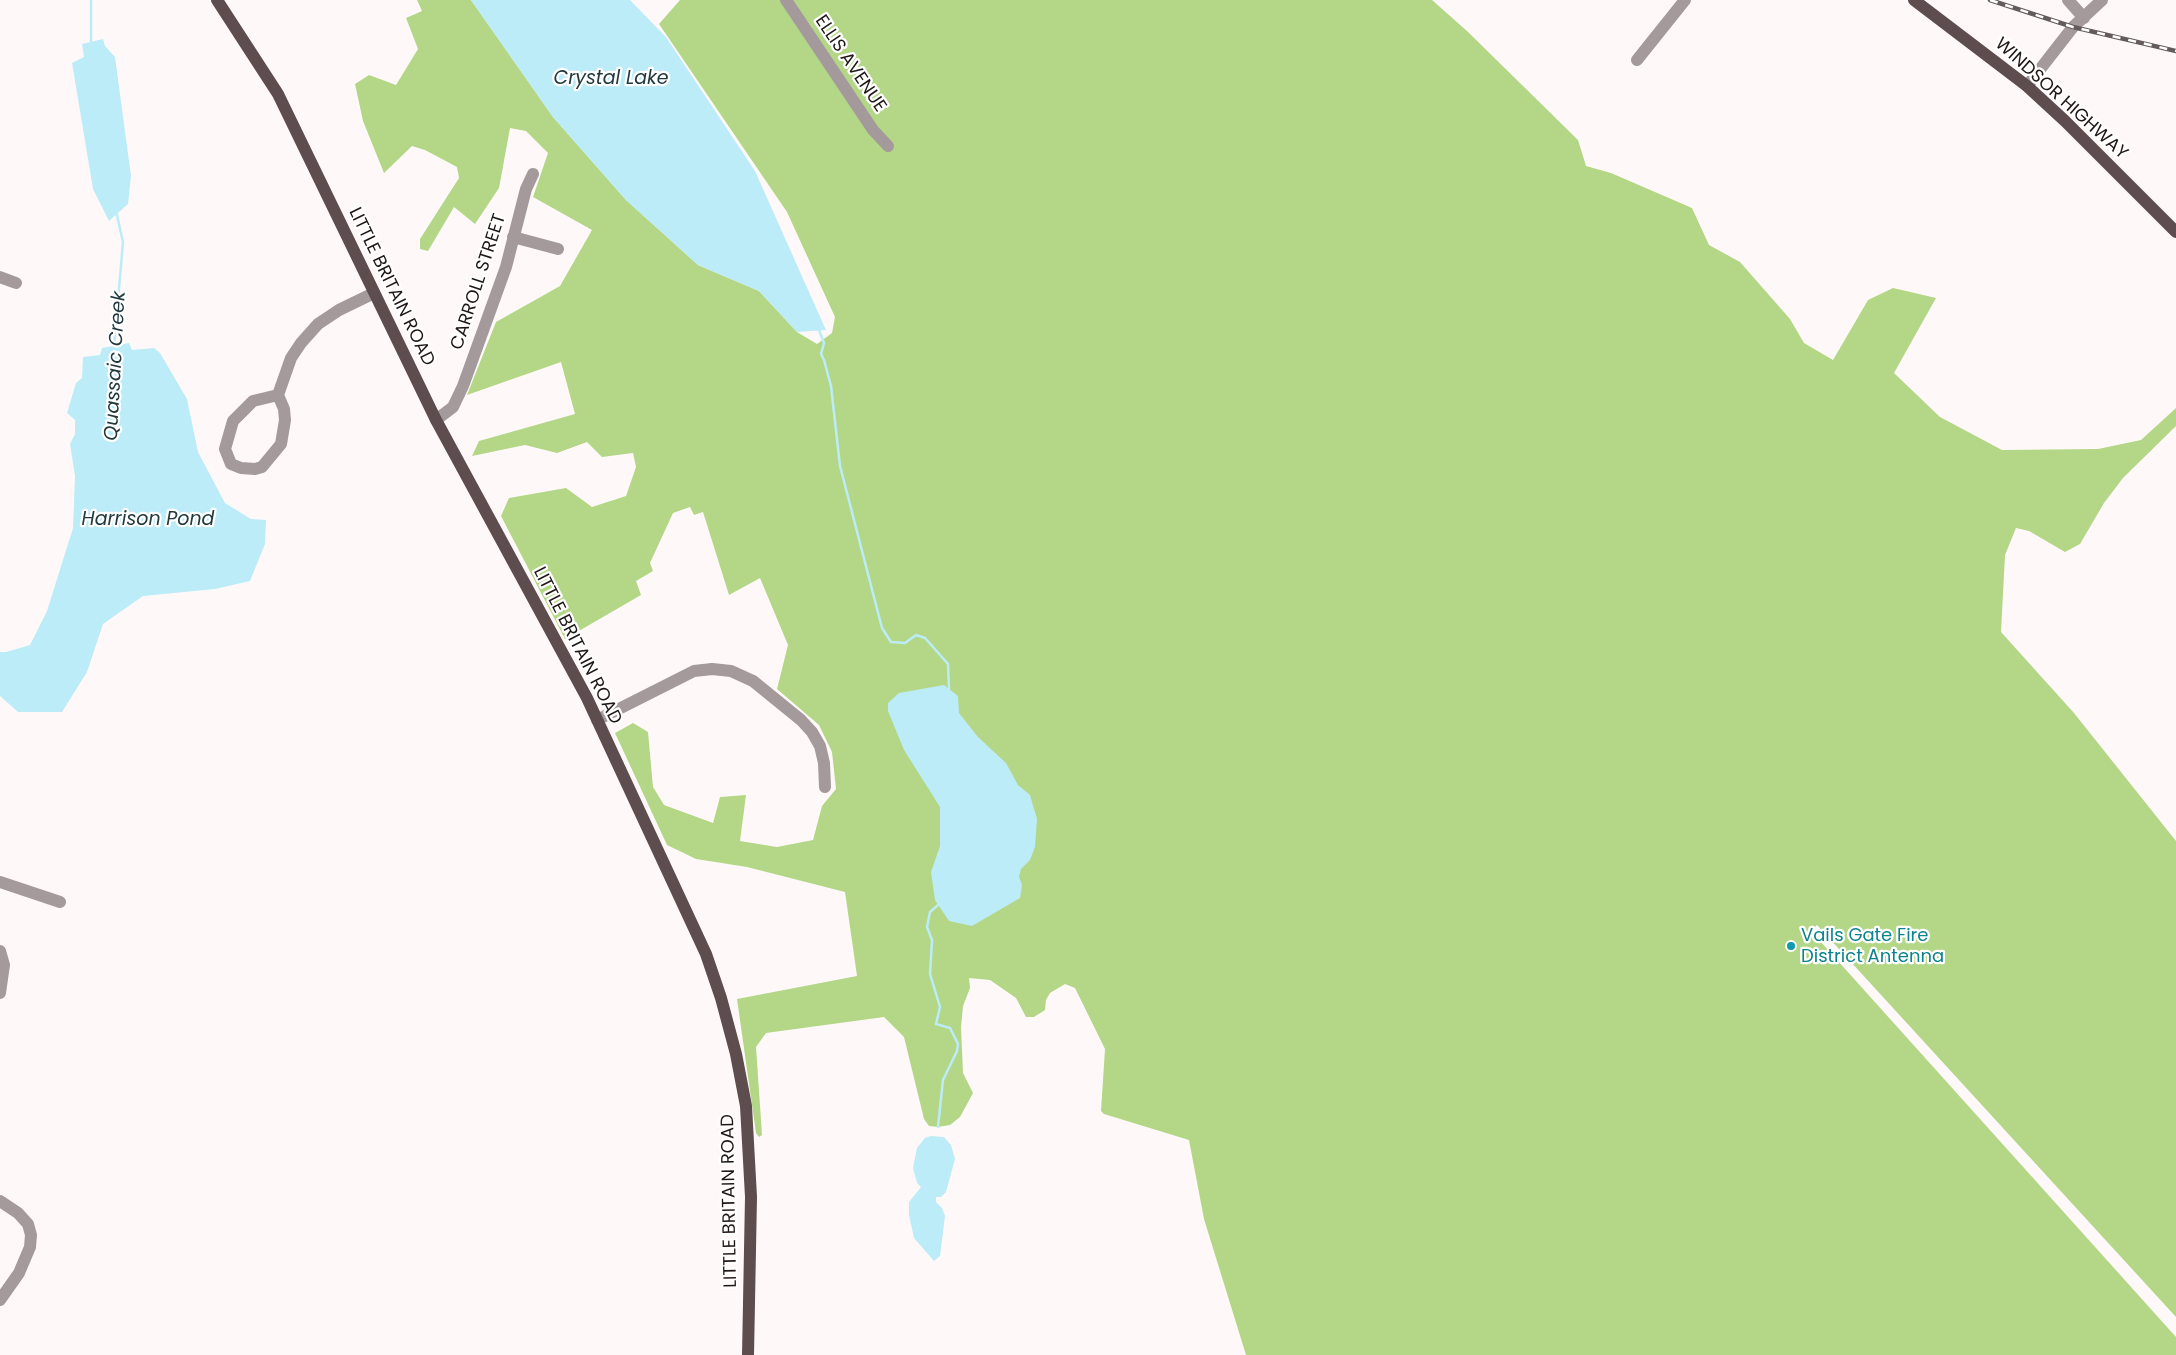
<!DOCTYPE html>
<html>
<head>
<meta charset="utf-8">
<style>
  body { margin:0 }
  canvas { display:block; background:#fef9f8 }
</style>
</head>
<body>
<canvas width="2176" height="1355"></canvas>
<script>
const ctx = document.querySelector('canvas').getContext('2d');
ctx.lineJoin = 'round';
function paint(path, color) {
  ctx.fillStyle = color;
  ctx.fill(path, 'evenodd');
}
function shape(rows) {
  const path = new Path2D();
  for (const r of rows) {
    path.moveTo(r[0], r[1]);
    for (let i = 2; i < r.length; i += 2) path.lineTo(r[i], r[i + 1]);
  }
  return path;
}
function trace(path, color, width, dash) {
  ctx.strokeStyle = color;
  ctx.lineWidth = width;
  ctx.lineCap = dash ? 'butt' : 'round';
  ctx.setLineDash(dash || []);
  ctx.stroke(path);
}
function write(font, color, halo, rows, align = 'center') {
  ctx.font = font + ' Poppins,sans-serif';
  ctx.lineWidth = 4.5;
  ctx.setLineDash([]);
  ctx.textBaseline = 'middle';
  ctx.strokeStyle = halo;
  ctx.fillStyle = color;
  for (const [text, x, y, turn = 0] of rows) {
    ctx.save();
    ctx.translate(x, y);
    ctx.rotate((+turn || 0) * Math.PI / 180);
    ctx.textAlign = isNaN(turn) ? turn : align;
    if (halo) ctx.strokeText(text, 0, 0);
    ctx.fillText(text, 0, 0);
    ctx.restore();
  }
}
paint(shape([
  [417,0,471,0,553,117,626,200,698,265,759,291,797,332,817,344,832,333,835,317,787,212,659,24,680,0,1432,0,1467,31,1578,140,1586,166,1611,173,1692,208,1709,245,1740,262,1790,319,1804,343,1833,360,1868,300,1893,288,1936,298,1894,373,1940,417,2002,450,2098,449,2141,440,2176,408,2176,426,2123,478,2104,503,2080,544,2065,552,2029,531,2016,528,2005,555,2001,632,2074,713,2176,841,2176,1317,1817,925,1811,931,2176,1337,2176,1355,1246,1355,1204,1219,1189,1140,1104,1114,1101,1111,1105,1049,1075,988,1065,984,1050,993,1046,1000,1045,1010,1034,1017,1026,1017,1016,998,990,980,969,978,970,988,963,1006,961,1027,963,1073,973,1093,960,1117,950,1125,938,1127,929,1126,924,1119,904,1037,884,1017,766,1033,756,1047,762,1135,759,1137,756,1133,737,999,857,976,845,892,747,867,696,859,667,845,615,733,633,723,648,732,653,787,664,805,713,823,720,797,746,795,740,841,777,847,813,840,822,806,836,789,832,752,819,725,777,689,788,645,760,578,729,595,703,512,694,515,690,507,673,513,650,563,653,571,636,581,641,595,565,639,501,516,509,498,566,488,592,507,626,496,636,467,633,453,602,457,587,442,557,453,525,445,472,456,479,441,575,414,561,362,467,395,496,322,560,286,592,230,533,197,548,153,526,131,510,128,499,188,475,224,454,207,428,251,420,249,420,239,459,178,457,167,425,150,412,146,384,173,363,121,355,84,369,75,396,85,418,49,406,18,422,11]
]), '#b3d786');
paint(shape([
  [471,0,630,0,666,37,755,171,826,330,797,332,759,291,698,265,626,200,553,117],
  [103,39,105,46,115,57,131,176,128,204,109,221,93,189,72,63,84,57,82,44],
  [129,343,132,350,154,348,160,353,187,399,198,452,225,503,251,519,266,520,265,544,250,581,215,589,143,596,103,624,87,672,62,712,18,712,0,696,0,652,6,652,30,645,47,611,73,528,75,476,70,444,75,434,75,420,67,413,76,383,82,378,83,357,100,355,102,348],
  [944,685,958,696,959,713,978,737,1006,763,1018,785,1030,795,1037,819,1035,847,1030,860,1021,869,1019,877,1022,885,1020,898,972,926,949,921,935,900,931,872,940,846,940,807,904,750,888,711,888,703,899,693],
  [931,1136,944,1137,951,1145,955,1159,946,1192,941,1197,936,1197,936,1202,942,1208,945,1216,940,1256,934,1261,914,1238,909,1215,909,1202,921,1187,917,1183,913,1168,917,1148,925,1138]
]), '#bcecf8');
trace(shape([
  [91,0,91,43],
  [819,330,824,343,821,354,824,360,831,386,840,466,882,628,891,642,905,643,916,635,925,638,948,664,949,689],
  [114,347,123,242,116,211],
  [938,905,930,912,927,927,932,940,930,974,940,1007,936,1024,950,1028,958,1044,957,1051,943,1080,938,1127]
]), '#bcecf8', 2.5);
trace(shape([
  [786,0,873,130,888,146],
  [2068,0,2084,18],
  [1637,60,1685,0],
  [2027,86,2073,27,2102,0],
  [513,237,558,249],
  [0,277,16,283],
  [278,395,284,409,285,420,281,444,262,467,255,469,241,468,231,464,225,449,233,421,253,401,278,395],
  [278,395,291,358,301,343,318,324,339,310,374,293],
  [436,420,453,407,463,386,506,267,526,189,533,174],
  [597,720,694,671,712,669,731,671,753,681,801,720,812,732,820,746,824,763,825,787],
  [0,882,60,902],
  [0,951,4,965,0,993],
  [0,1201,18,1213,28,1224,31,1235,30,1247,19,1273,0,1300]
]), '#a49a9c', 12);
trace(shape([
  [217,0,278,94,436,420,587,698,706,954,721,998,736,1054,746,1106,751,1197,748,1355],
  [1914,0,2027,86,2065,121,2176,232]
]), '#5e4d4f', 12);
const rail = shape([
  [1990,0,2073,27,2176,51]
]);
trace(rail, '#635c5a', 4.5);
trace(rail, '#fff', 2.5, [8]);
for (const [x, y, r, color] of [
  [1791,946,5,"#0f9aa8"]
]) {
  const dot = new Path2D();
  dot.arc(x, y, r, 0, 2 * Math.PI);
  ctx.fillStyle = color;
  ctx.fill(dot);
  trace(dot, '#fff', 2);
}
write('18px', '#1f1715', '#fff', [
  ["ELLIS AVENUE",850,64,56],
  ["WINDSOR HIGHWAY",2061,99,42],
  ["CARROLL STREET",479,282,-72],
  ["LITTLE BRITAIN ROAD",391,287,64],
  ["LITTLE BRITAIN ROAD",577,646,63],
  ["LITTLE BRITAIN ROAD",730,1201,-91]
]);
write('18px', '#0d838f', '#fff', [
  ["Vails Gate Fire",1801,936],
  ["District Antenna",1801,957]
], 'left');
write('italic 19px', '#21393f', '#fff', [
  ["Crystal Lake",611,79],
  ["Quassaic Creek",116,366,-87],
  ["Harrison Pond",148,520]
]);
</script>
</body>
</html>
